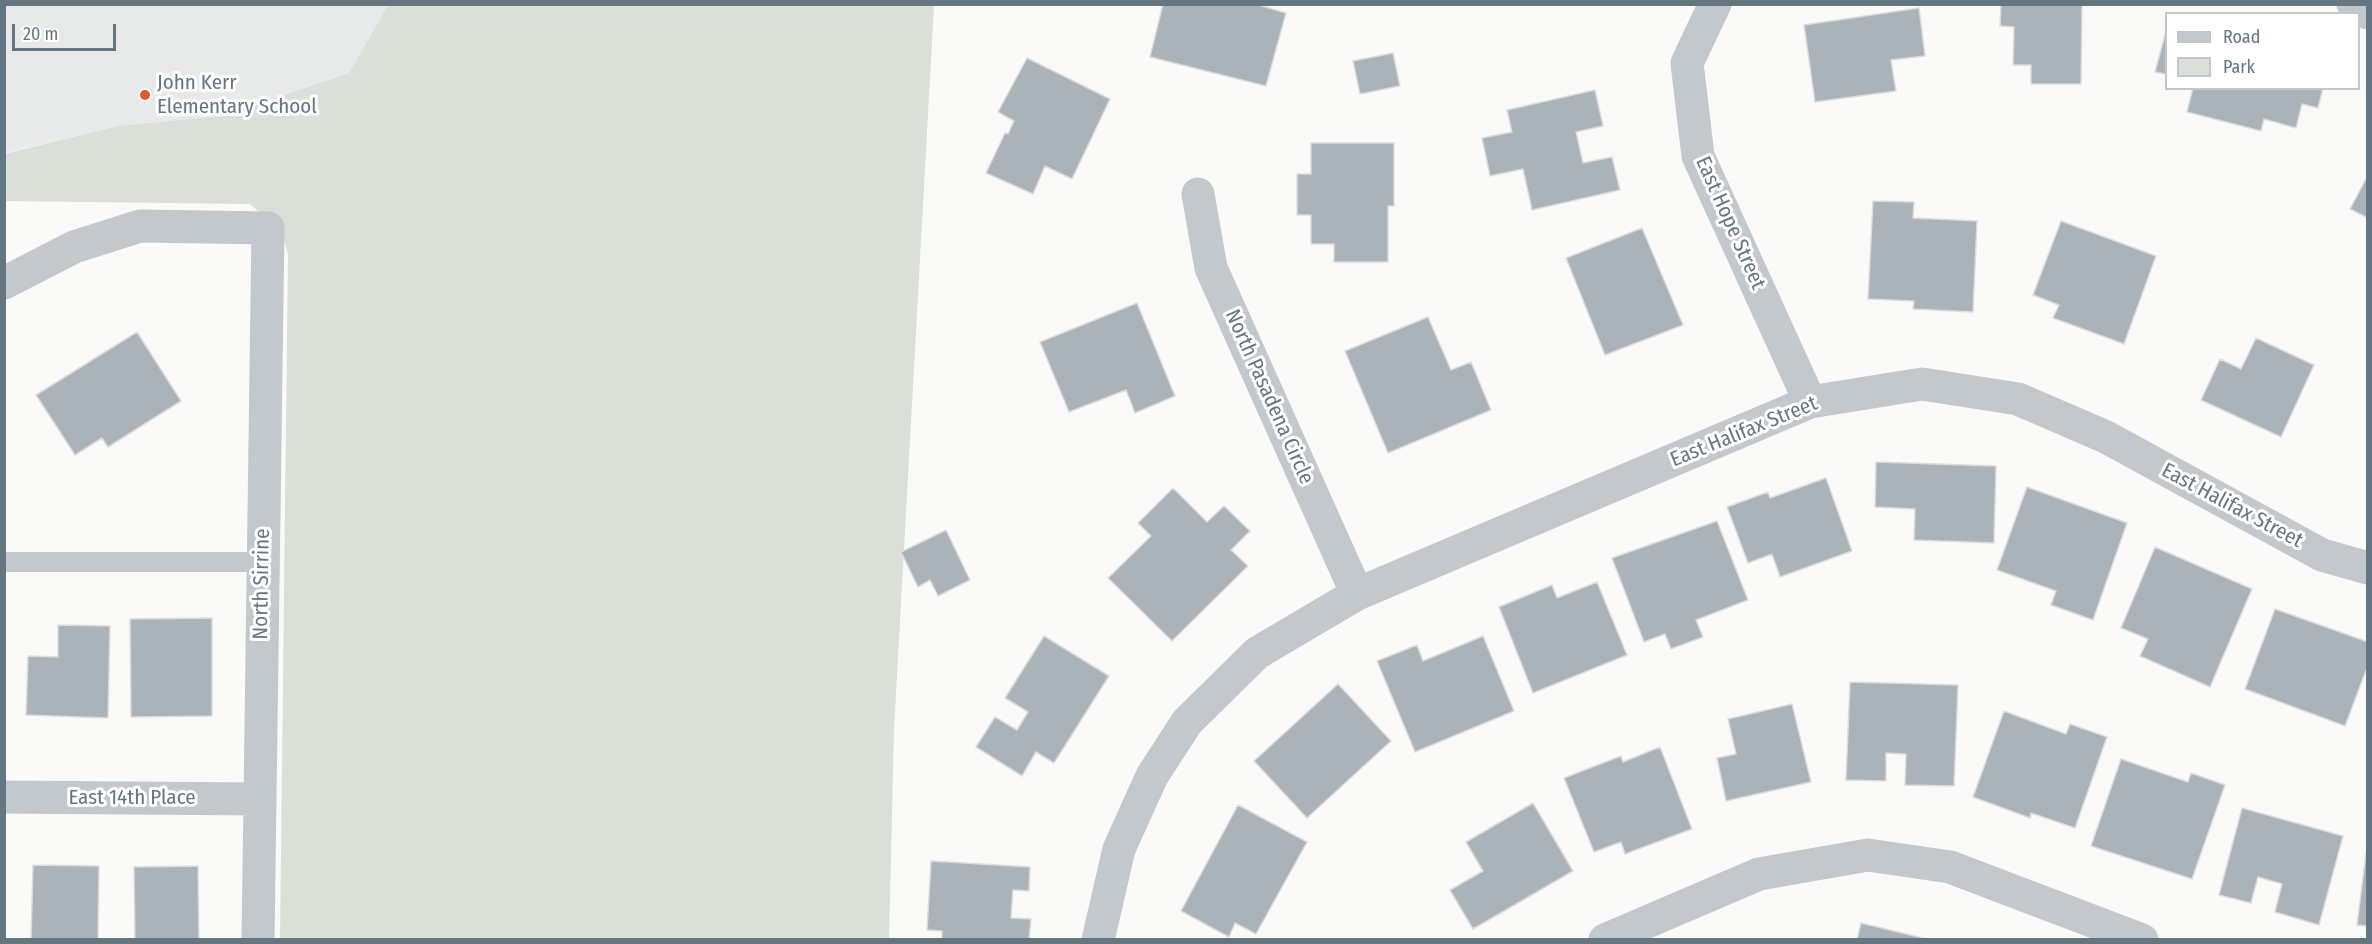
<!DOCTYPE html>
<html>
<head>
<meta charset="utf-8">
<style>
  body { margin:0 }
  #map { position:relative; width:2372px; height:944px; overflow:hidden; background:#fafaf8; font-family:"Fira Sans Condensed",sans-serif }
  canvas { display:block }
  .frame { position:absolute; inset:0; border:6px solid #657683; pointer-events:none }
  .legend { position:absolute; left:2165px; top:12px; width:195px; height:78px; box-sizing:border-box; background:#fff; border:2px solid #c1c8cd; margin:0; padding:8px 10px; list-style:none; font-size:18px; color:#657683 }
  .legend li { display:flex; align-items:center; gap:12px; height:30px }
  .legend b { width:30px; border:2px solid #c1c8cd }
  .scale { position:absolute; left:12px; top:24px; width:104px; height:27px; box-sizing:border-box; border:3px solid #657683; border-top:0; padding-left:8px; font-size:18px; line-height:21px; white-space:nowrap; color:#657683; -webkit-text-stroke:4px #fff; paint-order:stroke }
</style>
</head>
<body>
<div id="map">
<canvas width="2372" height="944"></canvas>
<div class="frame"></div>
<ul class="legend">
<li><b style="height:8px;background:#c3c8cc"></b>Road</li>
<li><b style="height:16px;background:#dadfd7"></b>Park</li>
</ul>
<div class="scale">20 m</div>
</div>
<script>
const ctx = document.querySelector('canvas').getContext('2d');
ctx.lineJoin = 'round';
function paint(path, color) {
  ctx.fillStyle = color;
  ctx.fill(path, 'evenodd');
}
function shape(rows) {
  const path = new Path2D();
  for (const r of rows) {
    path.moveTo(r[0], r[1]);
    for (let i = 2; i < r.length; i += 2) path.lineTo(r[i], r[i + 1]);
  }
  return path;
}
function trace(path, color, width, dash) {
  ctx.strokeStyle = color;
  ctx.lineWidth = width;
  ctx.lineCap = dash ? 'butt' : 'round';
  ctx.setLineDash(dash || []);
  ctx.stroke(path);
}
function write(font, color, halo, rows, align = 'center') {
  ctx.font = font + ' "Fira Sans Condensed",sans-serif';
  ctx.lineWidth = 6;
  ctx.setLineDash([]);
  ctx.textBaseline = 'middle';
  ctx.strokeStyle = halo;
  ctx.fillStyle = color;
  for (const [text, x, y, turn = 0] of rows) {
    ctx.save();
    ctx.translate(x, y);
    ctx.rotate((+turn || 0) * Math.PI / 180);
    ctx.textAlign = isNaN(turn) ? turn : align;
    if (halo) ctx.strokeText(text, 0, 0);
    ctx.fillText(text, 0, 0);
    ctx.restore();
  }
}
paint(shape([
  [4,5,388,5,349,73,222,116,117,126,5,153]
]), '#e8e9e9');
paint(shape([
  [388,5,934,5,894,730,889,939,280,939,288,255,285,243,275,226,250,204,5,201,4,154,117,126,222,116,349,73]
]), '#dadfd7');
const building = shape([
  [1163,4,1255,4,1286,13,1266,86,1150,57,1163,4],
  [2001,4,2082,4,2081,84,2031,84,2031,65,2013,65,2014,27,2000,26,2001,4],
  [1919,8,1925,56,1891,60,1896,91,1815,102,1804,25,1919,8],
  [2166,31,2166,74,2155,72,2166,31],
  [1393,53,1400,86,1360,94,1353,61,1393,53],
  [1027,58,1110,99,1072,179,1045,166,1033,194,986,173,1005,133,1008,134,1014,121,998,112,1027,58],
  [2193,88,2323,88,2318,108,2302,104,2296,128,2264,119,2261,131,2187,112,2193,88],
  [1595,90,1603,126,1576,132,1583,163,1612,157,1620,190,1532,210,1523,169,1490,176,1482,138,1512,132,1507,110,1595,90],
  [1311,143,1394,143,1394,206,1388,206,1388,262,1334,262,1334,244,1311,244,1311,215,1297,215,1297,174,1311,174,1311,143],
  [2368,175,2368,218,2350,209,2368,175],
  [1873,201,1914,202,1913,218,1977,221,1973,312,1913,309,1914,301,1868,299,1873,201],
  [2061,221,2156,256,2124,344,2053,318,2059,305,2033,295,2061,221],
  [1642,228,1683,325,1605,355,1566,258,1642,228],
  [1137,303,1175,396,1135,413,1126,390,1069,412,1040,342,1137,303],
  [1428,317,1451,370,1471,362,1491,410,1388,453,1345,351,1428,317],
  [137,332,181,401,108,447,102,438,75,455,36,395,137,332],
  [2256,338,2314,365,2281,437,2201,400,2220,359,2241,369,2256,338],
  [1876,462,1996,466,1994,543,1914,540,1915,509,1875,507,1876,462],
  [1826,478,1852,551,1780,577,1772,554,1748,563,1727,507,1768,492,1770,498,1826,478],
  [2027,487,2127,523,2093,620,2051,605,2056,591,1997,570,2027,487],
  [1173,488,1207,522,1224,506,1250,531,1231,550,1248,566,1172,641,1108,578,1151,536,1138,523,1173,488],
  [1717,521,1748,600,1696,620,1703,637,1671,649,1665,634,1644,642,1612,558,1717,521],
  [946,530,970,580,938,596,930,580,918,587,901,552,946,530],
  [2155,547,2252,589,2210,687,2140,656,2148,639,2121,628,2155,547],
  [1597,582,1627,655,1533,693,1499,607,1552,585,1557,598,1597,582],
  [2275,609,2368,642,2368,665,2345,726,2245,689,2275,609],
  [212,618,212,716,131,717,130,619,212,618],
  [58,625,110,626,108,718,26,715,28,656,58,657,58,625],
  [1044,636,1109,676,1054,763,1036,752,1022,776,976,747,995,717,1017,730,1028,712,1005,698,1044,636],
  [1483,636,1514,711,1415,752,1377,661,1417,645,1423,661,1483,636],
  [1850,682,1958,685,1954,786,1905,785,1906,754,1886,753,1886,781,1846,780,1850,682],
  [1338,684,1391,741,1307,818,1254,761,1338,684],
  [1792,704,1811,782,1726,801,1717,758,1736,754,1728,719,1792,704],
  [2004,711,2066,734,2070,724,2107,737,2075,828,2031,813,2030,818,1973,797,2004,711],
  [1660,747,1692,829,1625,854,1621,842,1594,852,1564,778,1621,756,1623,762,1660,747],
  [2121,759,2188,782,2191,773,2225,785,2192,879,2091,846,2121,759],
  [1533,803,1573,871,1473,929,1450,890,1483,871,1466,842,1533,803],
  [1238,805,1307,842,1256,934,1235,923,1229,937,1181,911,1238,805],
  [2242,808,2343,836,2319,925,2275,912,2282,884,2258,877,2251,903,2219,895,2242,808],
  [2366,853,2368,853,2368,926,2357,925,2366,853],
  [931,861,1030,867,1029,891,1013,890,1011,918,1031,919,1029,940,942,940,942,931,927,930,931,861],
  [33,865,99,866,98,940,31,940,33,865],
  [198,866,199,940,135,940,134,867,198,866],
  [1861,923,1931,940,1857,940,1861,923]
]);
paint(building, '#aab3b9');
trace(building, '#dcdcda', 1.5);
trace(shape([
  [4,562,262,562]
]), '#c3c8cc', 20);
trace(shape([
  [1715,4,1687,63,1698,156,1810,402],
  [2353,4,2368,13],
  [1198,194,1211,268,1357,594],
  [4,283,74,247,140,226,268,228,258,940],
  [4,797,259,799],
  [1098,940,1119,849,1152,776,1187,722,1257,653,1357,594,1810,402,1922,384,2018,399,2106,437,2322,555,2368,568],
  [1605,940,1759,874,1868,855,1950,867,2142,940]
]), '#c3c8cc', 33);
for (const [x, y, r, color] of [
  [145,95,6,"#e4572e"]
]) {
  const dot = new Path2D();
  dot.arc(x, y, r, 0, 2 * Math.PI);
  ctx.fillStyle = color;
  ctx.fill(dot);
  trace(dot, '#fff', 2);
}
write('21px', '#657683', '#fff', [
  ["John Kerr",157,83],
  ["Elementary School",157,107]
], 'left');
write('21px', '#657683', '#fff', [
  ["East Hope Street",1730,223,66],
  ["North Pasadena Circle",1269,397,66],
  ["East Halifax Street",1744,432,-22],
  ["East Halifax Street",2232,506,28],
  ["North Sirrine",262,584,-89],
  ["East 14th Place",132,798]
]);
</script>
</body>
</html>
